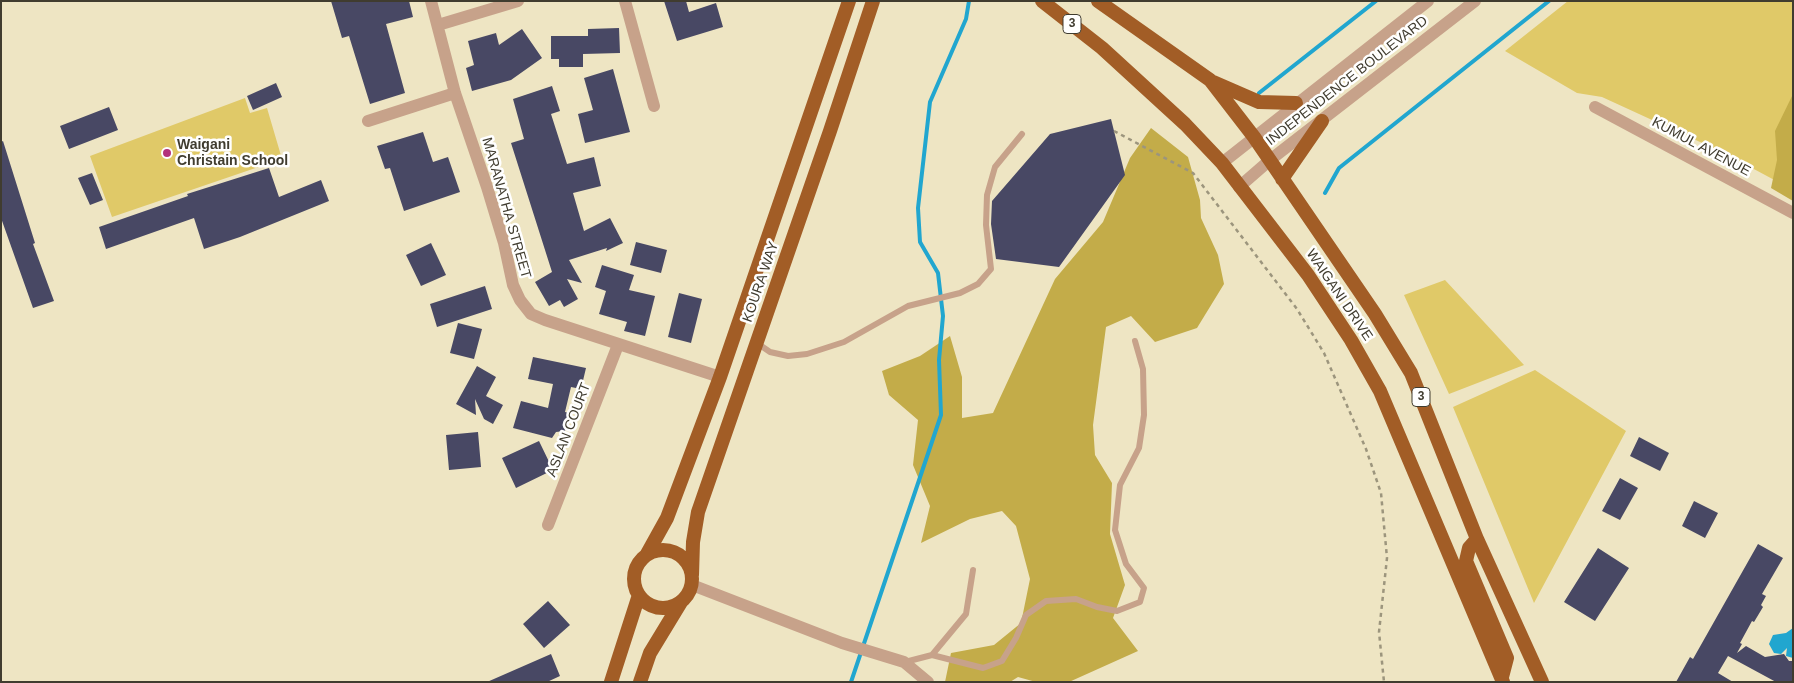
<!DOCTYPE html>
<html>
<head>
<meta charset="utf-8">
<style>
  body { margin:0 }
  #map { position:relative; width:1794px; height:683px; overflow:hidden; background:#eee5c3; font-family:Helvetica,sans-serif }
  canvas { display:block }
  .frame { position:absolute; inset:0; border:2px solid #403c2f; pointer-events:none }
</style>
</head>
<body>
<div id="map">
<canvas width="1794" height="683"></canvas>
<div class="frame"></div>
</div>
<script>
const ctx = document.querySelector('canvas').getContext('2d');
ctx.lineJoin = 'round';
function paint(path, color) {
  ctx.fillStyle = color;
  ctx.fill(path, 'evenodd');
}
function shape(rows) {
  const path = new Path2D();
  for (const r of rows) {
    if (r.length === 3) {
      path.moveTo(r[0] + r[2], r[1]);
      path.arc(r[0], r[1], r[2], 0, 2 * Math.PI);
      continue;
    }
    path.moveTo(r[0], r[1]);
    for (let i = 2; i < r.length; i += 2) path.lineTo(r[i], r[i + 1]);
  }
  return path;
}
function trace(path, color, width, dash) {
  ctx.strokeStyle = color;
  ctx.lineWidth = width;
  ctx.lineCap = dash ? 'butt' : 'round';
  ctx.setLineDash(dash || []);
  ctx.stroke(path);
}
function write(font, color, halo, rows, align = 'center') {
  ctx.font = font + ' Helvetica,sans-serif';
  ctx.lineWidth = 5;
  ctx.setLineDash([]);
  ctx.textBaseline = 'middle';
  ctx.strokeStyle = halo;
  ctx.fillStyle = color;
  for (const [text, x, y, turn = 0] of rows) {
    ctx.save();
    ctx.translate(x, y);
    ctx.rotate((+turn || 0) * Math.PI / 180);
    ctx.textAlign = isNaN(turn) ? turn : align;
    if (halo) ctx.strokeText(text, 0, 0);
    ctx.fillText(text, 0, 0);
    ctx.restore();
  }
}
paint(shape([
  [1568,1,1793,1,1793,190,1724,153,1602,97,1577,93,1505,51],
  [245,98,250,113,267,108,282,159,112,217,90,156],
  [1445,280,1524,365,1449,394,1404,295],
  [1535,370,1626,431,1534,603,1453,407]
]), '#e0c968');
paint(shape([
  [1793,94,1793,201,1771,188,1777,160,1775,131],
  [1151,128,1188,157,1200,200,1201,218,1218,255,1224,284,1197,328,1155,342,1131,316,1106,327,1093,425,1095,455,1112,483,1110,534,1125,585,1113,618,1138,651,1069,682,1036,682,1018,677,1010,682,945,682,951,653,994,645,1021,623,1030,579,1016,526,1002,511,970,519,921,543,930,506,913,465,918,420,889,395,882,371,920,356,950,336,962,377,962,418,993,413,1055,279,1103,222,1130,158]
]), '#c3ac49');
paint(shape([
  [1793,628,1793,658,1786,656,1787,648,1781,654,1774,653,1769,644,1773,635,1786,633]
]), '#21a6cf');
trace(shape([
  [1259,93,1376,1],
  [1325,193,1339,168,1549,1],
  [851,682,941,415,939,360,943,316,938,273,920,242,918,208,930,102,966,19,969,1]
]), '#21a6cf', 4);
paint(shape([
  [331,1,409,1,413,17,386,24,405,93,370,104,349,36,342,38],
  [664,1,686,1,689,12,716,3,723,27,677,41],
  [619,28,620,53,583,54,583,67,559,67,559,59,551,59,551,36,588,36,588,29],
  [522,29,542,58,511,80,472,91,466,68,474,65,468,41,496,33,499,45],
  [613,69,630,132,585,143,578,114,593,110,584,78],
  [276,83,282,97,253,110,247,96],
  [552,86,560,111,551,114,567,164,594,157,601,186,573,193,584,231,610,218,623,243,606,251,607,248,569,260,582,283,567,279,578,299,564,307,560,300,549,306,535,282,552,272,511,143,524,139,513,99],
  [109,107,118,130,69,149,60,126],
  [1111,119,1125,175,1059,267,996,259,991,224,992,201,1050,134],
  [423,132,433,162,448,157,460,192,404,211,390,168,385,169,377,146],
  [3,141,35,243,33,244,54,301,33,308,1,218,1,142],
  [269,168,279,197,321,180,329,201,240,237,204,249,194,218,106,249,99,227,188,196,187,194],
  [92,173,103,200,90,205,78,178],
  [636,242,667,250,661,273,630,265],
  [431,243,446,275,421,286,406,255],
  [602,265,634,275,629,290,655,296,645,336,624,331,627,322,599,314,606,291,595,287],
  [485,286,492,309,437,327,430,304],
  [679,293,702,299,691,343,668,337],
  [458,323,482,329,474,359,450,353],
  [533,357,586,368,581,389,571,387,565,412,570,413,565,431,556,432,552,438,513,428,521,401,548,408,553,384,528,379],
  [477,366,496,377,486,396,503,405,493,424,484,419,475,399,476,415,456,404],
  [478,432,481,467,449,470,446,435],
  [1639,437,1669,453,1660,471,1630,456],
  [539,441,553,470,516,488,502,458],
  [1620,478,1638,488,1620,520,1602,511],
  [1694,501,1718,513,1705,538,1682,526],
  [1758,544,1783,558,1762,594,1766,596,1761,605,1763,607,1754,622,1752,621,1740,643,1742,644,1737,653,1746,646,1765,657,1784,654,1789,661,1793,661,1793,682,1776,682,1728,656,1718,673,1733,682,1676,682,1690,657,1693,659],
  [1598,548,1629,568,1595,621,1564,602],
  [548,601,570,625,544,648,523,624],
  [551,654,560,676,547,682,487,682]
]), '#484864');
trace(shape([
  [1114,131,1193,173,1297,309,1324,353,1366,449,1381,493,1387,558,1379,632,1384,682]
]), '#9c957d', 2.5, [4, 4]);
trace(shape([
  [757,343,770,352,788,356,807,354,844,342,908,306,960,293,978,284,991,269,986,225,987,195,995,167,1022,134],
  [932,655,983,668,1002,661,1016,638,1026,615,1046,601,1076,599,1097,607,1117,611,1140,602,1144,588,1126,564,1115,530,1120,485,1139,448,1144,415,1143,369,1135,341],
  [905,662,932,655,966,614,973,570]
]), '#c7a28a', 6);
trace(shape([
  [431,1,455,93,487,187,504,243,513,285,520,300,531,314,545,320,720,377],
  [625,1,654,106],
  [438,25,518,1],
  [1595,107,1793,213],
  [368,121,455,93],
  [548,525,618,345],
  [692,585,842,643,904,662,928,682]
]), '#c7a28a', 12);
trace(shape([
  [1222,163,1428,1],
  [1239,187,1270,160,1475,1]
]), '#c7a28a', 12);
trace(shape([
  [1042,1,1102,48,1185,124,1222,163,1308,275,1351,340,1380,391,1503,682],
  [1098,1,1210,80,1254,137,1375,314,1411,373,1477,539,1542,682],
  [1213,82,1259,102,1296,103],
  [1282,179,1322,121],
  [1477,539,1469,548,1466,561,1507,658,1502,677],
  [663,579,29],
  [647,554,667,518,720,377,849,1],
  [692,575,693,542,698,512,830,131,873,1],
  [611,682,639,595],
  [640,682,650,653,681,602]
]), '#a25d26', 14);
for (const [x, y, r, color] of [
  [167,153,5,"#b3317b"]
]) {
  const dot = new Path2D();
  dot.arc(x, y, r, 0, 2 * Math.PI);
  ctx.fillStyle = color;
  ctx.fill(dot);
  trace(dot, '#fff', 2);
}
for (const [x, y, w] of [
  [1072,24,18],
  [1421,397,18]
]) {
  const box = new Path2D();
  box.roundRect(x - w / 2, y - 9.5, w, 19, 4);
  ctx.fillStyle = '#fff';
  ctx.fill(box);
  trace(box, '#403c2f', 1);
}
write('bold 12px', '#403c2f', null, [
  ["3",1072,24],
  ["3",1421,397]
]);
write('14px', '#403c2f', '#fff', [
  ["INDEPENDENCE BOULEVARD",1347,81,-38],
  ["KUMUL AVENUE",1701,147,28],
  ["MARANATHA STREET",506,208,74],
  ["KOURA WAY",761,282,-71],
  ["WAIGANI DRIVE",1339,295,56],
  ["ASLAN COURT",569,430,-69]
]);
write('bold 14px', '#403c2f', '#fff', [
  ["Waigani",177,145],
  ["Christain School",177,161]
], 'left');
</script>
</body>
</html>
